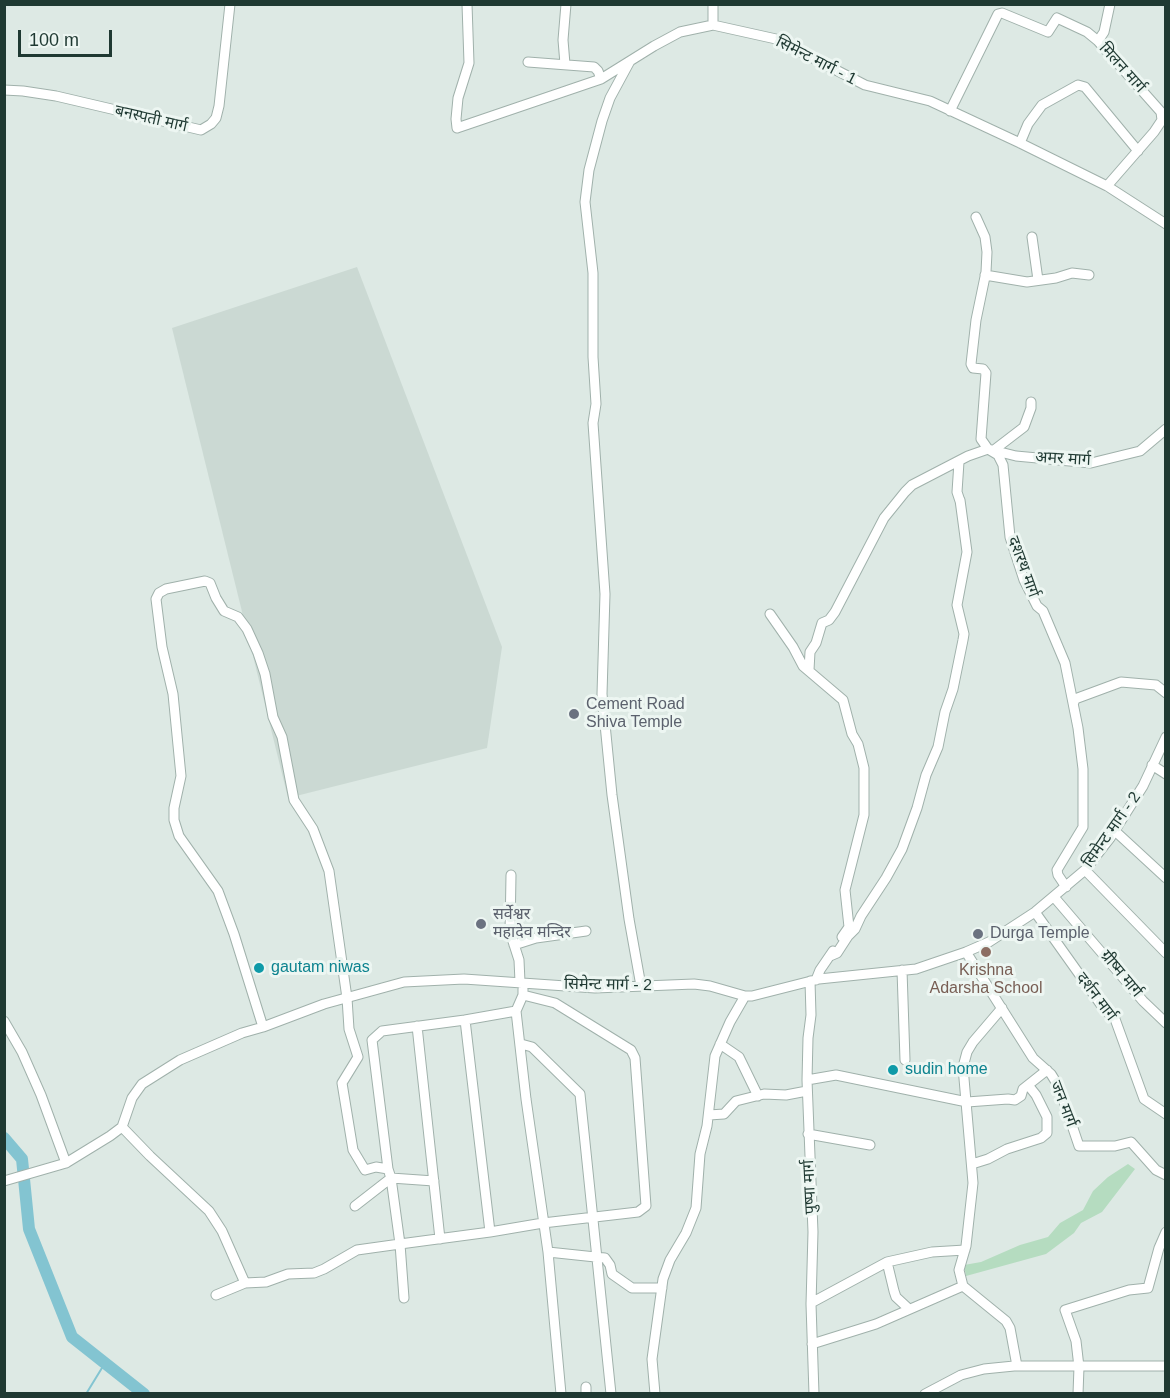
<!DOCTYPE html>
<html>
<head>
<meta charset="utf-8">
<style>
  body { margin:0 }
  #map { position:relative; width:1170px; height:1398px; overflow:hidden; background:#dde9e4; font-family:Helvetica,sans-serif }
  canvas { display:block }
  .frame { position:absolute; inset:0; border:6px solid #1f3932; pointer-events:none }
  .scale { position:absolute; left:18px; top:30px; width:94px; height:27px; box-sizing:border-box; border:3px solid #1f3932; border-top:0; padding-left:8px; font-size:18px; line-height:21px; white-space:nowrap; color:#1f3932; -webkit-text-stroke:4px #edf6f2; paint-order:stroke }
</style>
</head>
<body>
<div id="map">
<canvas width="1170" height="1398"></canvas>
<div class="frame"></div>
<div class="scale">100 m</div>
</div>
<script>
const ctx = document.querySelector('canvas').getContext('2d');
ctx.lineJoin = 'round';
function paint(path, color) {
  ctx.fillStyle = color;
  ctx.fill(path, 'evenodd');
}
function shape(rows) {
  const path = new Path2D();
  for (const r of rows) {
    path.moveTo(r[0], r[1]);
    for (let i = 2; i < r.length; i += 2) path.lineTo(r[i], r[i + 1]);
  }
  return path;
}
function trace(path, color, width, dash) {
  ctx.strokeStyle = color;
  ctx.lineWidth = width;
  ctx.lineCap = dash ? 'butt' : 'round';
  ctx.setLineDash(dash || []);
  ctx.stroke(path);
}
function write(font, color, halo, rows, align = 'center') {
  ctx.font = font + ' Helvetica,"Noto Sans Devanagari",sans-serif';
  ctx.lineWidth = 6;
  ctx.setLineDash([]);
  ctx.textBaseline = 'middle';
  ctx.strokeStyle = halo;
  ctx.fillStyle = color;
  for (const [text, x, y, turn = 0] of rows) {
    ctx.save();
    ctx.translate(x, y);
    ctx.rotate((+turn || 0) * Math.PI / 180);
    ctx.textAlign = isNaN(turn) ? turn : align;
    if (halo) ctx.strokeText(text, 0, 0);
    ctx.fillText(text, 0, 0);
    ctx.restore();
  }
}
paint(shape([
  [357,267,502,647,487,748,288,798,172,328]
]), '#cbd9d3');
paint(shape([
  [1128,1164,1135,1169,1102,1212,1081,1223,1074,1233,1046,1254,966,1276,964,1265,981,1262,1020,1245,1048,1237,1060,1223,1083,1210,1093,1191,1108,1177]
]), '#b5dcc0');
trace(shape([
  [86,1394,105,1363]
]), '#83c4d1', 2);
trace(shape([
  [4,1138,22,1159,29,1229,72,1337,144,1394]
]), '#83c4d1', 12);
const minor = shape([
  [467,4,469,63,458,98,456,119,457,128,601,79,654,46,680,32,713,25,776,39,865,85,930,101,1020,143,1107,186,1166,224],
  [713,4,713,25],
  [1098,41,1104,32,1110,4],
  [630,61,610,98,602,121,589,170,585,202,593,273,593,357,596,404,593,423,605,594,602,694,612,795,629,919,641,986],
  [528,62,594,67,598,71,601,79],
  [565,64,563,40,566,4],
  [4,90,23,91,56,96,201,130,211,124,216,118,219,106,230,4],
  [950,111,998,14,1002,13,1048,32,1057,18,1087,32,1098,41,1161,112,1162,120,1154,132,1107,186],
  [1020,143,1028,124,1042,105,1078,85,1085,87,1138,151],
  [976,217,985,237,987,252,986,272,976,320,971,364,973,368,983,369,986,373,981,439,988,449,998,455,1003,465,1010,537,1024,580,1037,606,1043,611,1065,663,1078,728,1083,769,1083,827,1057,870,1058,875,1066,887],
  [1032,237,1038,280],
  [985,275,1027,282,1056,278,1072,273,1089,275],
  [994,450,1024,427,1031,408,1031,402],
  [959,462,957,492,960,501],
  [770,614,793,647,803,666,843,700,852,734,858,744,864,768,864,815,845,890,849,927,842,937],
  [809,670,810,652,816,643,822,623,829,620,835,612,884,518,905,492,912,485,968,456,988,449,1016,456,1091,463,1140,451,1166,429],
  [1074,702,1075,699,1121,682,1156,685,1166,693],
  [1152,765,1166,774],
  [1115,831,1166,878],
  [1085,870,1166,953],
  [511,875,510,932,519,960,520,982],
  [1054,897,1143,1001,1166,1023],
  [1035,912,1104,1009,1115,1019,1144,1099,1166,1114],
  [514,945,536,938,586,931],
  [966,952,1033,1058,1051,1074,1059,1087,1079,1146,1115,1146,1131,1142,1156,1170,1166,1175],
  [830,956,837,953,848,936,855,929,861,916,886,878,902,849,917,808,926,775,938,747,945,712,953,689,963,640,964,634,957,605,967,552,960,500],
  [902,970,905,1060],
  [816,980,820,970,833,951],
  [810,981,811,1015,808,1038,807,1080,813,1232,811,1304,814,1394],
  [523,989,523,995,516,1011,526,1099,548,1252,561,1394],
  [1002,1008,973,1042,967,1052,963,1067,973,1183,966,1246,959,1270,963,1286,1006,1321,1010,1328,1017,1366],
  [465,1020,516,1011],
  [4,1021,22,1052,41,1095,66,1163],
  [417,1026,440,1239],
  [263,1027,234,934,218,891,179,836,174,820,174,808,181,776,173,694,162,647,156,599,159,593,166,589,205,581,210,583,216,598,224,611,238,617,247,629,258,653,265,674,273,717,282,737,294,800,313,829,329,871,347,998,349,1029,358,1057,342,1083,353,1150,365,1170,376,1167,388,1169],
  [521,1044,532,1047,580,1094,611,1394],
  [720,1044,739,1057,758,1096],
  [807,1080,836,1075,967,1102,1008,1099,1015,1100,1021,1096,1023,1089,1047,1070],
  [709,1115,724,1114,736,1101,764,1094,786,1095,807,1091],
  [122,1127,150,1156,209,1211,222,1231,245,1283],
  [808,1134,870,1145],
  [972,1164,988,1159,1007,1149,1041,1138,1047,1133,1047,1117,1036,1095,1028,1085],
  [4,1181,66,1163,110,1136,122,1127,132,1098,142,1084,180,1060,242,1033,263,1027,324,1004,404,982,464,979,595,988,694,984,710,986,745,996,752,996,819,979,916,969,966,952,989,942,1035,912,1085,870,1110,838,1143,786,1166,737],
  [355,1206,391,1178,434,1181],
  [490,1232,465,1020,382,1031,372,1040,388,1169,391,1178,400,1244,490,1232,543,1223,638,1212,646,1206,635,1058,631,1050,555,1003,523,995],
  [548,1252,605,1258,610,1265,612,1274,632,1288,662,1288],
  [887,1262,894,1291,896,1297,909,1309],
  [216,1295,245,1283,266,1282,288,1274,314,1273,324,1269,357,1250,400,1244,404,1298],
  [811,1303,887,1262,932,1252,965,1250],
  [812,1344,876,1324,963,1286],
  [586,1387,586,1394],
  [655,1394,652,1359,663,1279,670,1260,686,1233,696,1208,700,1154,707,1126,715,1056,730,1022,745,996],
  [925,1394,961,1375,984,1369,1014,1366,1166,1366],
  [1078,1394,1079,1367,1076,1341,1065,1310,1129,1290,1148,1288,1159,1248,1166,1232]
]);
trace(minor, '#a0b1ab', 11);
trace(minor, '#fff', 9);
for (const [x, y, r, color] of [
  [574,714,6,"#6b7280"],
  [481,924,6,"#6b7280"],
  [978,934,6,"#6b7280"],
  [986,952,6,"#8d6e63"],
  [259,968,6,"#0f9aa8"],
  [893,1070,6,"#0f9aa8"]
]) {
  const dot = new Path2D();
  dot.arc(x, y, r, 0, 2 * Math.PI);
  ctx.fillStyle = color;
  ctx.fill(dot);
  trace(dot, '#edf6f2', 2);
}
write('16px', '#1f3932', '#edf6f2', [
  ["सिमेन्ट मार्ग - 1",816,61,27],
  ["मिलन मार्ग",1122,68,48],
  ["बनस्पती मार्ग",151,119,13],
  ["अमर मार्ग",1063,459,3],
  ["दशरथ मार्ग",1023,567,70],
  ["सिमेन्ट मार्ग - 2",1112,830,-55],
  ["ग्रीष्म मार्ग",1121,974,50],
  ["सिमेन्ट मार्ग - 2",608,985,1],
  ["दर्शन मार्ग",1096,997,53],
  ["जन मार्ग",1063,1104,69],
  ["पुष्पा मार्ग",810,1187,-93]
]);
write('16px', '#5b616d', '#edf6f2', [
  ["Cement Road",586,705],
  ["Shiva Temple",586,723],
  ["सर्वेश्वर",493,915],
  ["महादेव मन्दिर",493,933],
  ["Durga Temple",990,934]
], 'left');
write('16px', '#0d838f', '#edf6f2', [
  ["gautam niwas",271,968],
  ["sudin home",905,1070]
], 'left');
write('16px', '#785e54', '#edf6f2', [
  ["Krishna",986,971],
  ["Adarsha School",986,989]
]);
</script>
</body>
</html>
